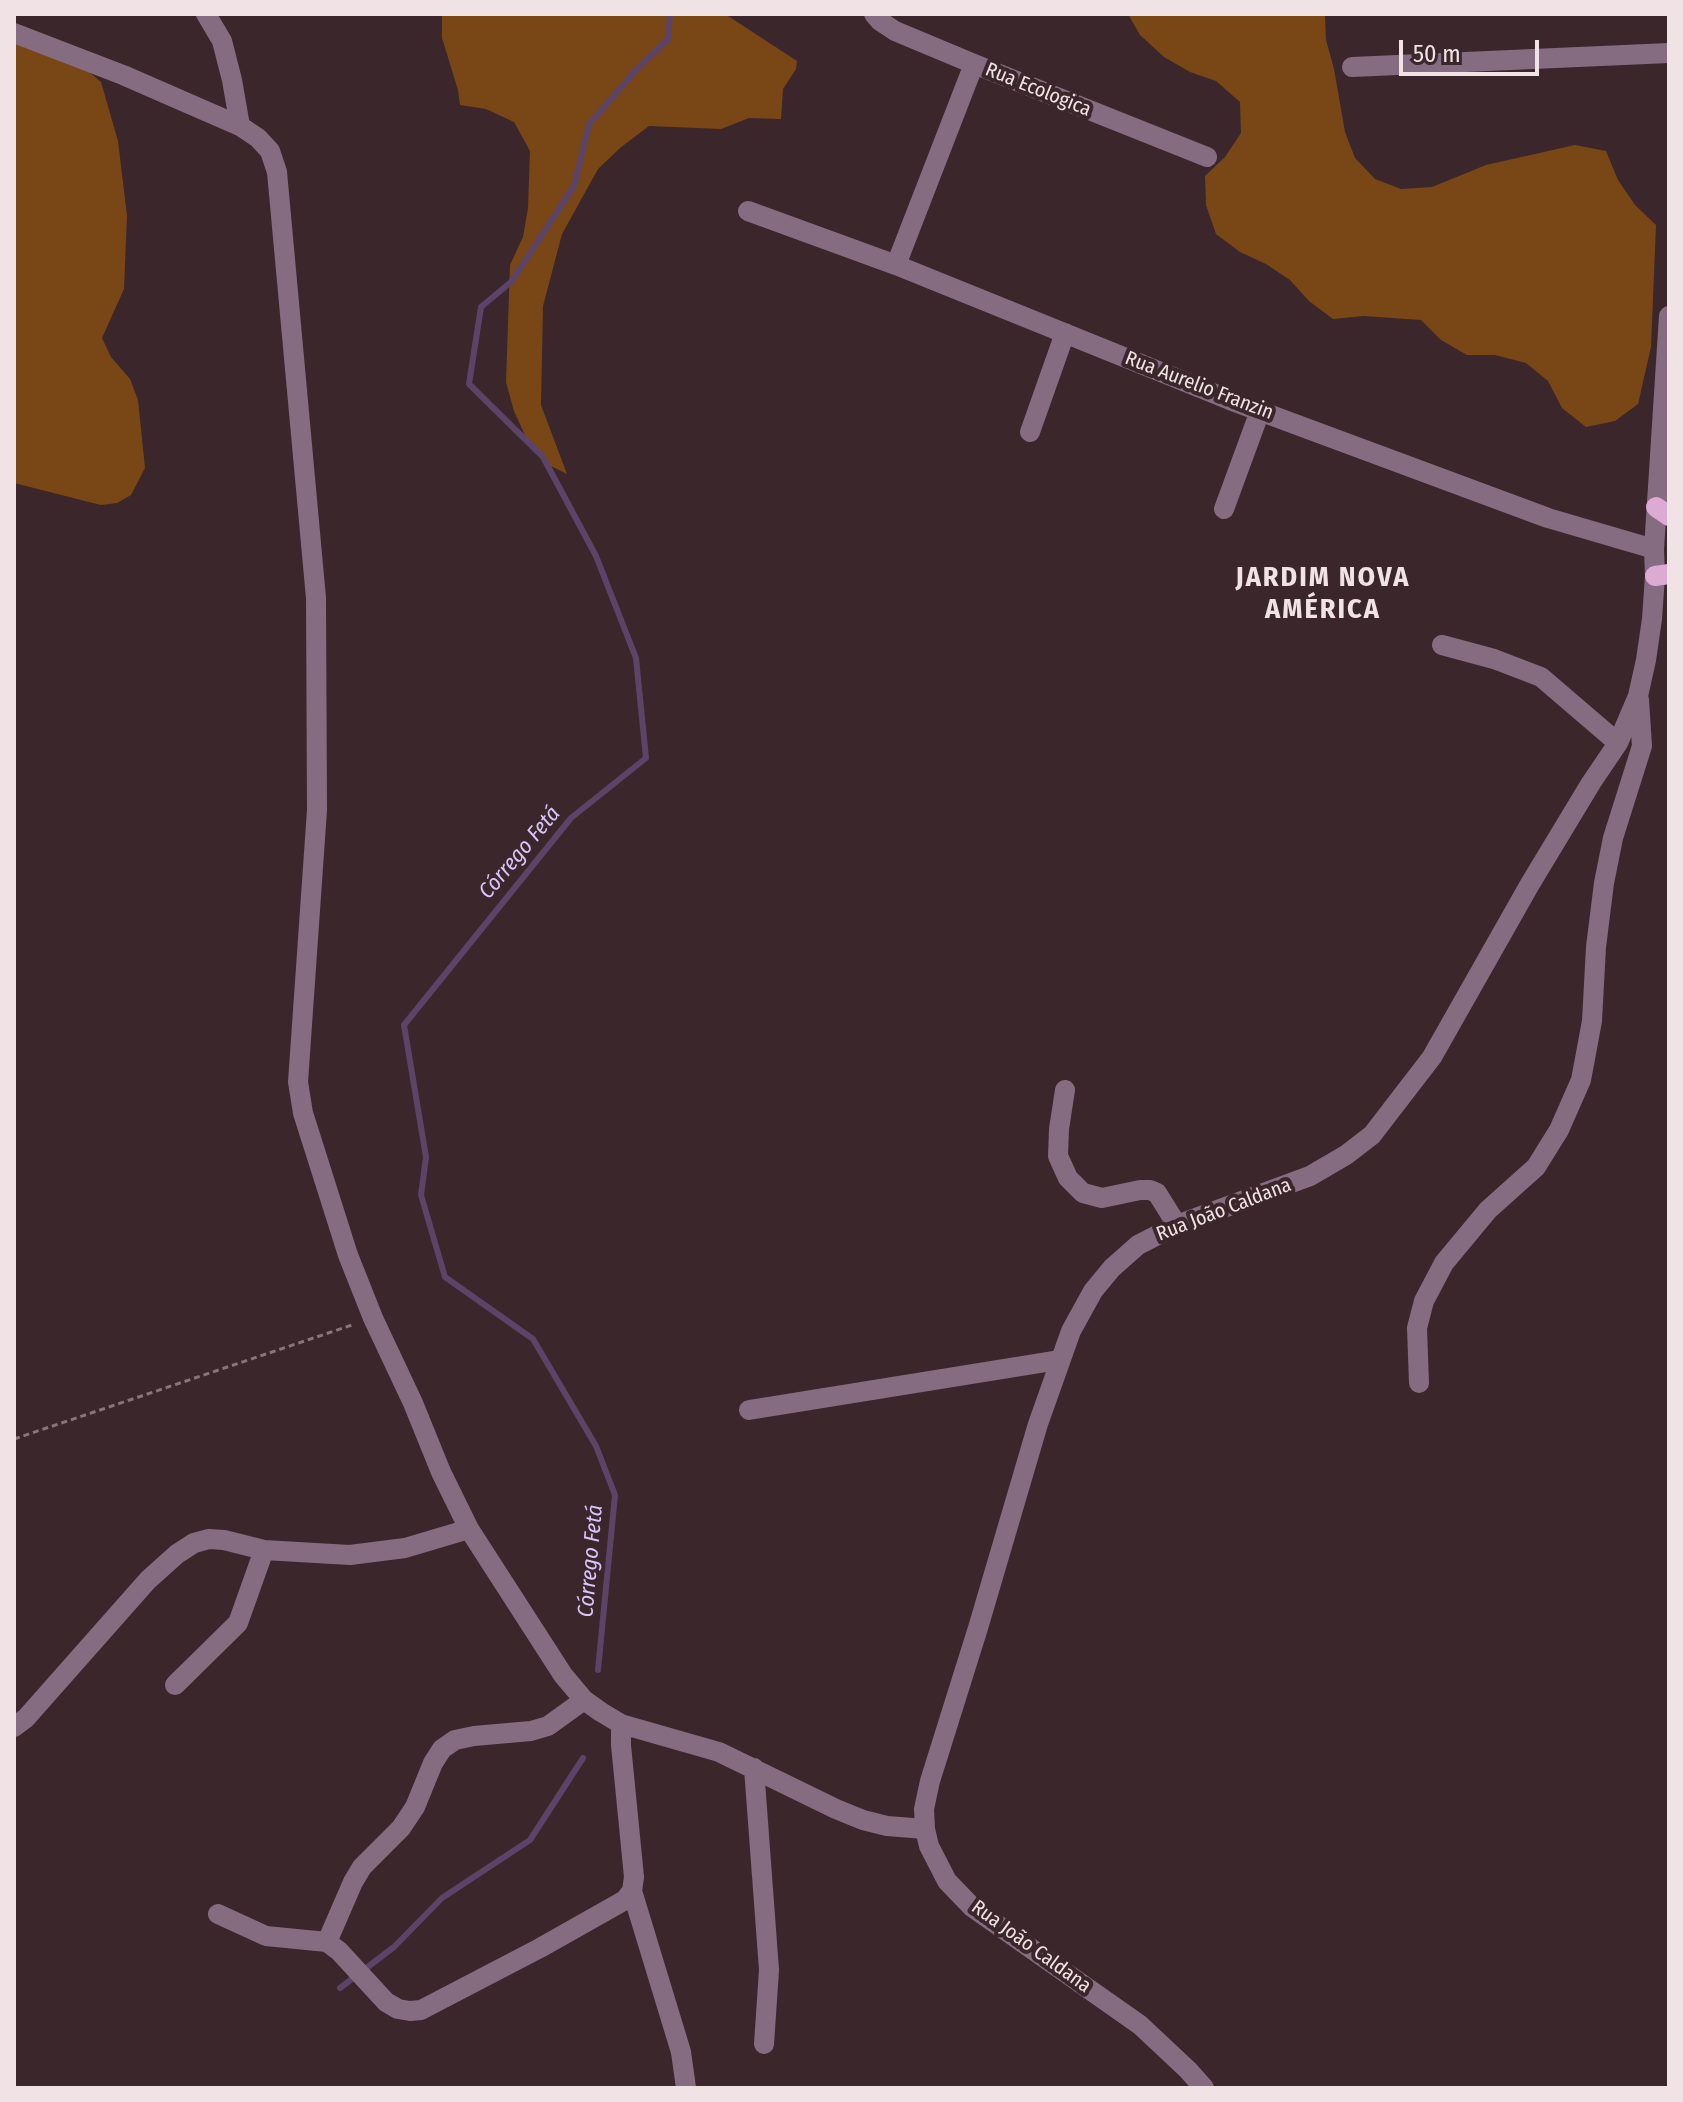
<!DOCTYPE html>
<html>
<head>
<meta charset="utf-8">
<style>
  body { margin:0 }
  #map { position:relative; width:1683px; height:2102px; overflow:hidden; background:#3b262c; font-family:"Fira Sans Condensed",sans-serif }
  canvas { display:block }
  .frame { position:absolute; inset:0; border:16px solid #f0e2e5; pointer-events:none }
  .scale { position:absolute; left:1399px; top:40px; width:140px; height:36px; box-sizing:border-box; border:4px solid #f0e2e5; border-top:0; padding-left:10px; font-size:24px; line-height:28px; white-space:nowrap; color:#f0e2e5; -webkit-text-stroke:6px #3b262c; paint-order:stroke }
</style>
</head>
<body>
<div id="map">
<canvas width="1683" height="2102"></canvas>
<div class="frame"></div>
<div class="scale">50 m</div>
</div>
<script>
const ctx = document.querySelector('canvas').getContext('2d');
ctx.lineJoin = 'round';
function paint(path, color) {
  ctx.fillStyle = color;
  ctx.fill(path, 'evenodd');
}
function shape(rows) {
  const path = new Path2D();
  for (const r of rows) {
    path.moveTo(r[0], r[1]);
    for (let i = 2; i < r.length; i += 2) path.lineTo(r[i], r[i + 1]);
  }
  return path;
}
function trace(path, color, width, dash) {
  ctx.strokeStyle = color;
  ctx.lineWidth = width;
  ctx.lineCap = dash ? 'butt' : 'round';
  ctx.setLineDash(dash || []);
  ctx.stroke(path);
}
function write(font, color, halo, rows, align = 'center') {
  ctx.font = font + ' "Fira Sans Condensed",sans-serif';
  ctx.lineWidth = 8;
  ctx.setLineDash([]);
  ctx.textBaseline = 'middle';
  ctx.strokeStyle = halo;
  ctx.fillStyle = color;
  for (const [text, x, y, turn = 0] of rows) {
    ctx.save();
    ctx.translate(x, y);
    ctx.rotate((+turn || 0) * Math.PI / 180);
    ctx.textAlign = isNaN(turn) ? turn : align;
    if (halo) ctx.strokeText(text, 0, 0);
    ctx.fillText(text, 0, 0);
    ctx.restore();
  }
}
paint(shape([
  [442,14,725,14,797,61,796,69,783,89,781,119,749,118,721,129,649,126,620,148,598,169,562,234,543,306,541,405,567,474,549,465,529,444,514,411,506,382,510,265,523,237,528,208,530,151,514,122,486,109,460,105,458,90,442,38],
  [1128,14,1325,14,1326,40,1334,69,1345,132,1355,158,1375,179,1401,189,1432,187,1486,165,1575,145,1606,151,1618,180,1635,205,1656,225,1651,347,1638,404,1615,421,1586,427,1562,408,1548,381,1526,363,1495,355,1467,355,1441,340,1421,320,1364,316,1333,319,1309,301,1290,280,1266,264,1240,252,1216,234,1206,205,1205,176,1225,157,1241,133,1240,102,1216,81,1190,72,1164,57,1140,35],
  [14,34,81,65,101,82,118,141,127,216,124,289,102,338,111,357,130,379,138,400,145,468,131,495,117,503,101,505,14,483]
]), '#794715');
trace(shape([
  [598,1670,615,1495,596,1446,533,1339,445,1277,421,1195,426,1157,404,1025,571,818,646,758,636,658,596,556,543,457,469,384,481,307,511,282,574,186,589,124,637,69,668,39,670,14],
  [340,1988,394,1947,442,1898,530,1840,583,1758]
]), '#5b4468', 6);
trace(shape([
  [14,1439,355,1324]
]), '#87757a', 3, [6, 4]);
trace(shape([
  [206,14,222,41,232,80,240,126],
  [874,14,880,21,895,31,974,64,1207,157],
  [14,33,123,75,240,126,258,138,270,151,277,172,316,598,317,810,298,1082,303,1113,348,1255,373,1318,413,1403,441,1472,469,1529,563,1675,584,1700,601,1712,621,1724,719,1752,836,1809,863,1820,887,1826,925,1829],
  [1352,67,1669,53],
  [748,211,896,265,1230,400,1548,518,1654,549],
  [896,265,974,64],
  [1030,432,1065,333],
  [1224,509,1260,411],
  [1442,645,1494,659,1541,677,1618,743],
  [1065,1090,1059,1129,1058,1156,1068,1178,1083,1193,1102,1198,1140,1190,1150,1190,1157,1193,1177,1225],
  [1419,1383,1417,1328,1424,1301,1444,1263,1488,1210,1536,1167,1559,1130,1581,1080,1592,1021,1596,947,1604,883,1613,838,1642,746,1639,700],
  [749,1410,1059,1360],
  [175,1685,238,1623,264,1550],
  [14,1727,26,1718,148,1580,177,1554,194,1543,209,1539,224,1540,264,1550,350,1555,405,1548,469,1529],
  [754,1768,769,1970,764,2044],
  [632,1891,681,2052,686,2088],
  [218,1914,266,1936,327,1942,339,1951,386,2002,398,2009,410,2011,421,2010,540,1948,625,1900,632,1891,634,1877,621,1745,621,1724],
  [327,1942,353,1882,362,1867,401,1828,415,1807,433,1763,442,1749,455,1740,474,1736,531,1731,548,1726,584,1700],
  [1204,2088,1188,2070,1140,2025,972,1907,947,1881,929,1846,925,1829,924,1809,930,1781,978,1628,1038,1424,1071,1331,1093,1291,1112,1268,1138,1245,1177,1225,1310,1176,1346,1155,1372,1135,1432,1057,1530,884,1591,783,1618,743,1638,696,1646,660,1652,619,1655,576,1654,549,1669,316]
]), '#856c80', 20);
trace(shape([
  [1656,507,1669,516],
  [1655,576,1669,574]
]), '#dcabd3', 20);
write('20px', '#f0e2e5', '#3b262c', [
  ["Rua Ecologica",1038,90,22],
  ["Rua Aurelio Franzin",1199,386,21],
  ["Rua João Caldana",1224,1210,-21],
  ["Rua João Caldana",1031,1947,36]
]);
write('italic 22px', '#dac5f9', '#3b262c', [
  ["Córrego Fetá",520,853,-50],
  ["Córrego Fetá",591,1561,-85]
]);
ctx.letterSpacing = '2px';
write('bold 28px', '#f0e2e5', '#3b262c', [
  ["JARDIM NOVA",1323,578],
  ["AMÉRICA",1323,610]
]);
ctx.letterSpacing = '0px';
</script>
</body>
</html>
